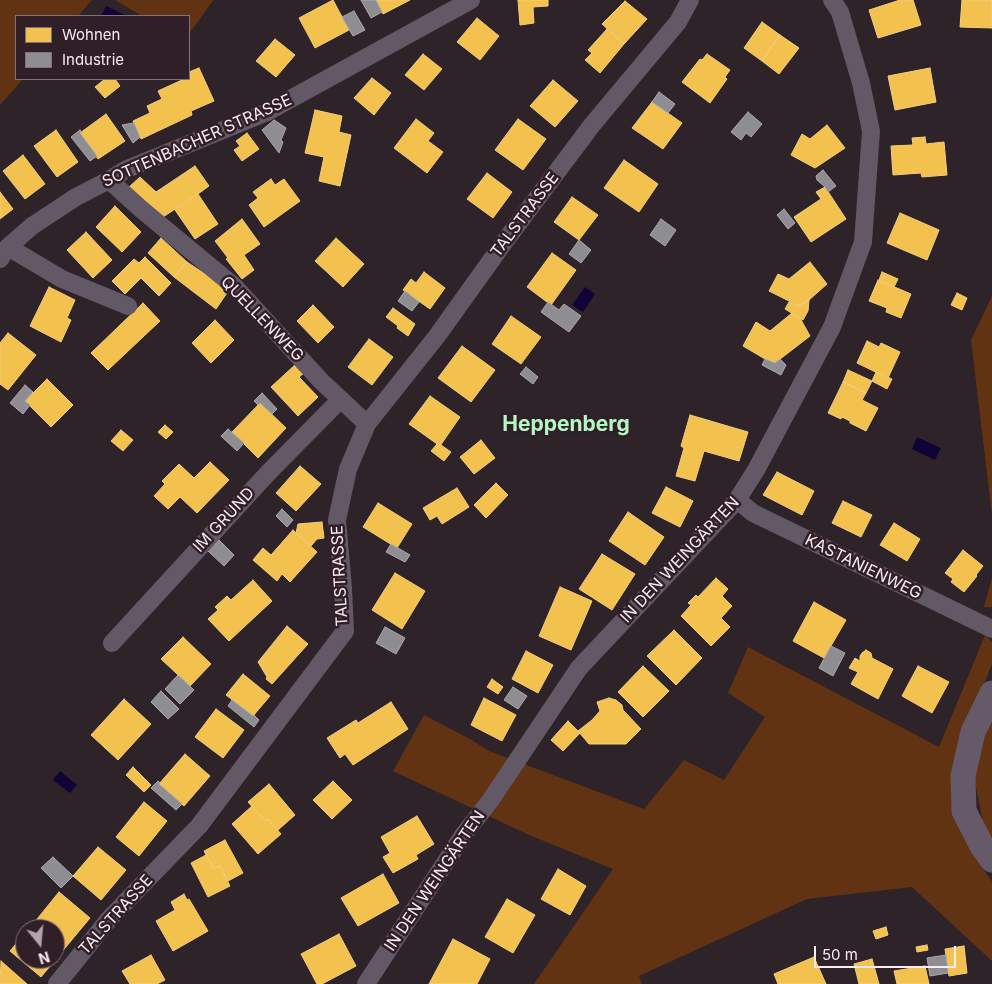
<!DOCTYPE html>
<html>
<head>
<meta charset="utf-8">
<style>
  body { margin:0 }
  #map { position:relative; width:992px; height:984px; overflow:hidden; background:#2d2328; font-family:Inter,sans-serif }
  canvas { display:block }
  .legend { position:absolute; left:15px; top:15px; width:175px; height:65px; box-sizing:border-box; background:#311f28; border:1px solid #817178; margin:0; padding:6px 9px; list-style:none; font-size:15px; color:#f8ebf1 }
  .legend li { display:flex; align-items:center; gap:10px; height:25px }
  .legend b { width:25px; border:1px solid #817178 }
  .north { position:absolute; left:15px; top:919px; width:50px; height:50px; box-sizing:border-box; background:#311f28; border:1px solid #817178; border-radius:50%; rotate:163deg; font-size:14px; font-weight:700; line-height:20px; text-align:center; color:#f8ebf1 }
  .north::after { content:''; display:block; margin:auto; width:18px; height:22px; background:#b1a5ab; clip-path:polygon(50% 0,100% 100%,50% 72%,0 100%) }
  .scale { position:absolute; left:814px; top:946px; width:142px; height:22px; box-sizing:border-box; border:2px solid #f8ebf1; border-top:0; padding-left:6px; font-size:15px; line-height:18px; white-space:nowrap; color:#f8ebf1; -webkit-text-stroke:4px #311f28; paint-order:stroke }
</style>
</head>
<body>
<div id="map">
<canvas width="992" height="984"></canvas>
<ul class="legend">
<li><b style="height:14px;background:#f2c14e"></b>Wohnen</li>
<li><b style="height:14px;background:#8d8d92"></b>Industrie</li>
</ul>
<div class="north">N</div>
<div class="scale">50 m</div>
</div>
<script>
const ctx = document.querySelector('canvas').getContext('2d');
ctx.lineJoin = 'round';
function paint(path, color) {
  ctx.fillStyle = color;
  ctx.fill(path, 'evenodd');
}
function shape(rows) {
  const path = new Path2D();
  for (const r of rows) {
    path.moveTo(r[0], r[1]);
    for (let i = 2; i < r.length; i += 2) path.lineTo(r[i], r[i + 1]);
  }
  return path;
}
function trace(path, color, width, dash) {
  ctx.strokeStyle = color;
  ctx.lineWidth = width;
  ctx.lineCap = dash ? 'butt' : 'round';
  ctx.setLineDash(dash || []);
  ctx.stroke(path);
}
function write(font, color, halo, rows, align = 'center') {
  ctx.font = font + ' Inter,sans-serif';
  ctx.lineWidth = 5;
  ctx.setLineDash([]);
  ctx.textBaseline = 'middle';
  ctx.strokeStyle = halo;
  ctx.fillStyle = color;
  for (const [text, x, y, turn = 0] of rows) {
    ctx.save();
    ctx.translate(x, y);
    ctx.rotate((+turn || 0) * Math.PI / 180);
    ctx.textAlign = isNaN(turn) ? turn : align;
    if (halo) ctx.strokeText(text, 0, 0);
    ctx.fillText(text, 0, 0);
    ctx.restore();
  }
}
paint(shape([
  [0,0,92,0,78,16,16,16,16,79,23,79,0,105],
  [115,0,214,0,212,2,189,34,189,16,142,16],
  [992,296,992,515,971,340],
  [992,578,992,607,984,607],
  [985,635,992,642,992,664,966,729,971,850,992,882,992,961,912,887,807,899,639,976,642,984,534,984,613,869,529,835,393,771,424,715,470,739,489,751,644,809,684,760,724,780,765,717,728,693,748,647,939,747],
  [992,712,992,844,986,837,974,777,982,731]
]), '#623313');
paint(shape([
  [106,6,127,16,101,16],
  [585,287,595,294,583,312,572,305],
  [917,437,941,448,935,460,912,449],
  [60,771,77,785,70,793,53,780]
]), '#100337');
const homes = shape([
  [333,0,349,30,315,48,299,18,333,0],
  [376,0,410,0,383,14,376,0],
  [518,0,548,0,548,6,533,7,534,23,520,25,518,0],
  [900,0,913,0,921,25,878,38,869,10,900,0],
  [962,0,992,0,992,28,960,27,962,0],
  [625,1,647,19,624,44,602,24,625,1],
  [477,18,499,36,480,60,457,42,477,18],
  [762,22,780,35,762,61,744,48,762,22],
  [607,29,624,44,600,73,585,60,592,53,588,50,607,29],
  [780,35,799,48,779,74,762,61,780,35],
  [275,39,295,55,276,77,256,61,275,39],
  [423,54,442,69,424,90,405,75,423,54],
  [707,54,730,70,725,77,727,79,710,103,682,82,700,59,702,60,707,54],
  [199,68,214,101,191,111,192,115,141,139,133,121,150,113,147,106,162,99,158,91,182,80,182,79,189,79,189,72,199,68],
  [930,68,936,102,895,110,888,76,930,68],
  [372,78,391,93,374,115,354,98,372,78],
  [105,79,115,79,120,86,105,98,95,87,105,79],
  [553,80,578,101,555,127,530,106,553,80],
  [652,102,682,123,663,149,632,128,652,102],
  [315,110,342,116,339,132,351,135,340,186,319,181,324,157,305,153,315,110],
  [106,114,125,141,98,159,80,133,106,114],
  [416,119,434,133,428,141,443,152,427,173,394,148,416,119],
  [518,119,546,139,523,170,495,150,518,119],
  [827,125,845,148,815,168,791,155,802,134,810,139,827,125],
  [56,130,78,162,57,177,34,146,56,130],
  [247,133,259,149,242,161,234,150,240,146,236,141,247,133],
  [925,137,926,144,944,142,947,175,922,177,921,173,893,175,891,146,913,145,912,138,925,137],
  [23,155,45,184,25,199,3,171,23,155],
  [624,160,658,184,639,212,604,188,624,160],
  [195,166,209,186,198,194,163,217,128,188,140,177,156,192,195,166],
  [487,173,512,192,493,218,467,199,487,173],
  [271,179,275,185,284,179,300,201,264,227,249,205,258,198,253,192,271,179],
  [825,187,846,219,811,242,794,217,821,199,816,192,825,187],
  [0,192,13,209,0,219,0,192],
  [198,194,218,224,195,239,175,210,198,194],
  [572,197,598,215,579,240,554,222,572,197],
  [115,206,141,232,122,252,96,227,115,206],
  [900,213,939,230,927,260,887,243,900,213],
  [242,219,260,244,244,255,254,270,242,279,226,259,228,258,215,241,242,219],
  [86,232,112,260,93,278,67,250,86,232],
  [161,238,187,262,174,277,148,253,161,238],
  [336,238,364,264,343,287,315,261,336,238],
  [552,253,576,270,551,305,527,287,552,253],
  [145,257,171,283,159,296,141,278,125,294,112,281,134,259,139,263,145,257],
  [187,262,229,290,216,309,174,277,187,262],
  [810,262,827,284,809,300,799,306,769,291,778,274,789,279,810,262],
  [424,272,445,288,430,309,403,290,411,279,416,283,424,272],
  [882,272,898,279,894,287,879,280,882,272],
  [878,280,911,294,901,318,886,312,887,308,869,301,878,280],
  [49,287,75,300,67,318,71,320,61,342,30,326,49,287],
  [957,293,967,298,962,310,951,305,957,293],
  [809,300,808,311,803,320,785,309,789,302,799,306,809,300],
  [143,303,160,321,108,370,91,353,143,303],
  [313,305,334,327,318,343,297,321,313,305],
  [393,308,415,324,408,336,397,328,398,326,386,317,393,308],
  [792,313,800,318,810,336,775,363,765,359,743,346,756,322,770,331,792,313],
  [511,316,541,337,521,364,492,344,511,316],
  [215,320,234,340,211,363,192,343,215,320],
  [8,333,36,355,8,390,0,384,0,343,8,333],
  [369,339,393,357,372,385,348,367,369,339],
  [867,341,879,347,881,343,900,352,888,378,857,363,867,341],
  [462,346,495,370,471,402,438,378,462,346],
  [296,364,304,373,299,377,318,397,298,416,271,387,296,364],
  [848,370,872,381,866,393,843,382,848,370],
  [876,372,892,379,887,389,872,381,876,372],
  [47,379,73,405,51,427,25,401,47,379],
  [843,382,866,393,862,400,878,408,866,431,850,423,850,421,842,417,841,419,828,413,843,382],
  [430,396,460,417,440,446,409,424,430,396],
  [260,403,286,428,258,458,232,432,260,403],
  [690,415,748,432,739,461,704,451,695,481,676,476,684,448,681,446,690,415],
  [165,425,173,432,166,439,158,432,165,425],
  [121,430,133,440,123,451,111,441,121,430],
  [481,440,495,458,474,474,460,457,481,440],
  [437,444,440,446,441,445,451,452,444,461,431,451,437,444],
  [210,462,229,480,197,513,180,497,168,509,154,496,165,484,162,481,179,464,194,478,210,462],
  [300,466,321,484,296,511,276,493,300,466],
  [777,472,814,491,802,515,763,495,777,472],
  [496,483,508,495,486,518,474,505,496,483],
  [666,487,693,501,680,527,652,513,666,487],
  [457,488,469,507,442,524,437,516,430,520,423,508,457,488],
  [843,501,872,515,861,537,832,523,843,501],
  [378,503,412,524,397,548,363,527,378,503],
  [628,512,664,537,645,565,609,541,628,512],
  [322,522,324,538,317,539,311,546,296,533,298,524,322,522],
  [894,523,920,539,907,561,880,545,894,523],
  [293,530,317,552,290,582,282,574,277,581,253,560,263,548,271,555,293,530],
  [963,550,983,566,976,575,977,576,964,592,951,582,953,579,945,573,963,550],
  [602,554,635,574,612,610,579,589,602,554],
  [395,573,425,591,402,629,372,610,395,573],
  [716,578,728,589,722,596,732,606,721,618,730,627,711,646,681,616,691,605,688,603,696,595,698,597,716,578],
  [253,580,272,601,229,641,208,619,218,610,215,607,227,596,231,600,253,580],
  [560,587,592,601,571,650,539,636,560,587],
  [814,602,846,620,824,658,793,641,814,602],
  [287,626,308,644,272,684,266,679,267,677,258,662,287,626],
  [674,630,702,658,676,685,647,656,674,630],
  [183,637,211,664,190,686,161,659,183,637],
  [866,650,871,653,872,658,893,669,878,699,851,684,858,672,849,668,855,658,860,661,860,656,862,653,866,650],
  [526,651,553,665,538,693,512,679,526,651],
  [643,666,669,691,643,717,618,692,643,666],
  [918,666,949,682,932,713,902,696,918,666],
  [243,674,270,696,253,716,226,695,243,674],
  [492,679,503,687,498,694,487,687,492,679],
  [484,698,516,715,502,741,471,725,484,698],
  [609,698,616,700,622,705,623,710,641,729,626,744,589,744,578,731,592,720,600,711,597,702,609,698],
  [124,699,151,724,118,760,91,735,124,699],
  [391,702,408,729,353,765,345,754,340,758,327,738,356,720,358,723,391,702],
  [216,709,244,730,223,758,195,737,216,709],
  [568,721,580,733,563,751,551,740,568,721],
  [185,754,210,776,184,806,159,784,185,754],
  [133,767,151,785,144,792,126,775,133,767],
  [333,781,352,800,332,819,313,800,333,781],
  [269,784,295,815,278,830,268,819,265,821,248,802,269,784],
  [144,802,167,821,139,856,116,837,144,802],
  [252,806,265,821,268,819,281,834,258,854,232,824,252,806],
  [417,816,434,844,416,855,418,859,393,873,383,857,390,853,381,837,417,816],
  [225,840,243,873,228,881,220,866,214,869,204,851,225,840],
  [98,847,126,870,101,900,73,876,98,847],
  [206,855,214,869,220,866,230,886,208,897,191,863,206,855],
  [558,869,586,886,570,915,541,899,558,869],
  [383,874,399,903,358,926,341,898,383,874],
  [59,892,90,918,41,977,10,951,25,933,25,959,55,959,55,929,29,929,59,892],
  [184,894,187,900,189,899,208,931,173,951,156,921,175,910,171,902,184,894],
  [507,899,535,915,513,953,485,937,507,899],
  [886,927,888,935,876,939,873,931,886,927],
  [339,934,356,966,322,984,317,984,301,954,339,934],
  [453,939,490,959,477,984,429,984,453,939],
  [927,945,928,950,917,952,916,947,927,945],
  [964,946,967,973,949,976,945,949,964,946],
  [151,955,165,980,157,984,130,984,122,971,151,955],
  [814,957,826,984,778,984,774,974,814,957],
  [872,959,879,984,859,984,854,964,872,959],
  [1,961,27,984,0,984,1,961],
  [925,966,929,984,897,984,894,971,925,966]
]);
paint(homes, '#f2c14e');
trace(homes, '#f4ce7f', 1);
const industry = shape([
  [361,0,376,0,382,12,371,18,361,0],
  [354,11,365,30,353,36,342,17,354,11],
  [659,92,675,104,668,113,652,102,659,92],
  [748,112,762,124,751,137,746,133,741,140,731,132,748,112],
  [274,120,286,128,281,140,283,142,279,153,262,130,274,120],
  [134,123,140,137,133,143,122,125,134,123],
  [80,130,81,131,80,133,97,156,90,161,71,137,80,130],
  [823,170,836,186,828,192,825,187,817,180,816,176,823,170],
  [784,209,795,223,788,229,777,215,784,209],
  [661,219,676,230,665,246,650,235,661,219],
  [579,240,591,250,581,263,569,254,579,240],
  [405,291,419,302,412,311,398,301,405,291],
  [548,302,559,310,564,304,581,316,569,332,541,312,548,302],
  [765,359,775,363,780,359,786,365,781,375,762,365,765,359],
  [526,367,538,377,533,384,520,374,526,367],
  [25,385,33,392,25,401,30,405,23,414,10,403,25,385],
  [262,393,277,409,272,414,260,403,258,405,254,401,262,393],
  [228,429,244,443,237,451,221,436,228,429],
  [282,509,293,520,287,527,276,516,282,509],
  [219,540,234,555,224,566,208,551,219,540],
  [391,544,410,555,405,562,386,552,391,544],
  [385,627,405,638,396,654,376,643,385,627],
  [831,646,845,653,833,676,819,668,831,646],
  [178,675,194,690,180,704,165,689,178,675],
  [513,687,527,696,518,709,504,700,513,687],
  [161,691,179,709,168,719,151,702,161,691],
  [232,700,253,716,254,715,259,720,254,727,228,706,232,700],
  [158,781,160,783,159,784,182,804,176,810,151,788,158,781],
  [53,857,73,876,61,888,41,868,53,857],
  [946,955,948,973,930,976,927,958,946,955]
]);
paint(industry, '#8d8d92');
trace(industry, '#ada9ae', 1);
trace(shape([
  [109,180,141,209,235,287,321,381,367,424],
  [8,247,62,279,128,306],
  [0,259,8,247,32,226,76,197,109,180,127,169,265,113,471,0],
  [737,500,753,513,992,629],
  [112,643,268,473,340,400],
  [57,984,110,918,199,826,345,631,343,588,337,520,348,469,367,424,437,336,505,241,592,125,678,22,690,0],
  [366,984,464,834,490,801,579,668,737,500,756,470,832,327,863,242,871,131,861,83,840,12,832,0]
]), '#635866', 18);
trace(shape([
  [992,693,973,732,963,776,964,811,982,846,992,860]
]), '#665969', 25);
write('16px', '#f8ebf1', '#311f28', [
  ["SOTTENBACHER STRASSE",197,141,-24],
  ["TALSTRASSE",525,215,-53],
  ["QUELLENWEG",262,319,46],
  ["IM GRUND",224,520,-47],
  ["IN DEN WEINGÄRTEN",680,560,-47],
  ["KASTANIENWEG",863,567,26],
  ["TALSTRASSE",340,576,-93],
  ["IN DEN WEINGÄRTEN",435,881,-56],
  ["TALSTRASSE",116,915,-48]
]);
write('bold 21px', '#b3f8c2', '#311f28', [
  ["Heppenberg",566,425]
]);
</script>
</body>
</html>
